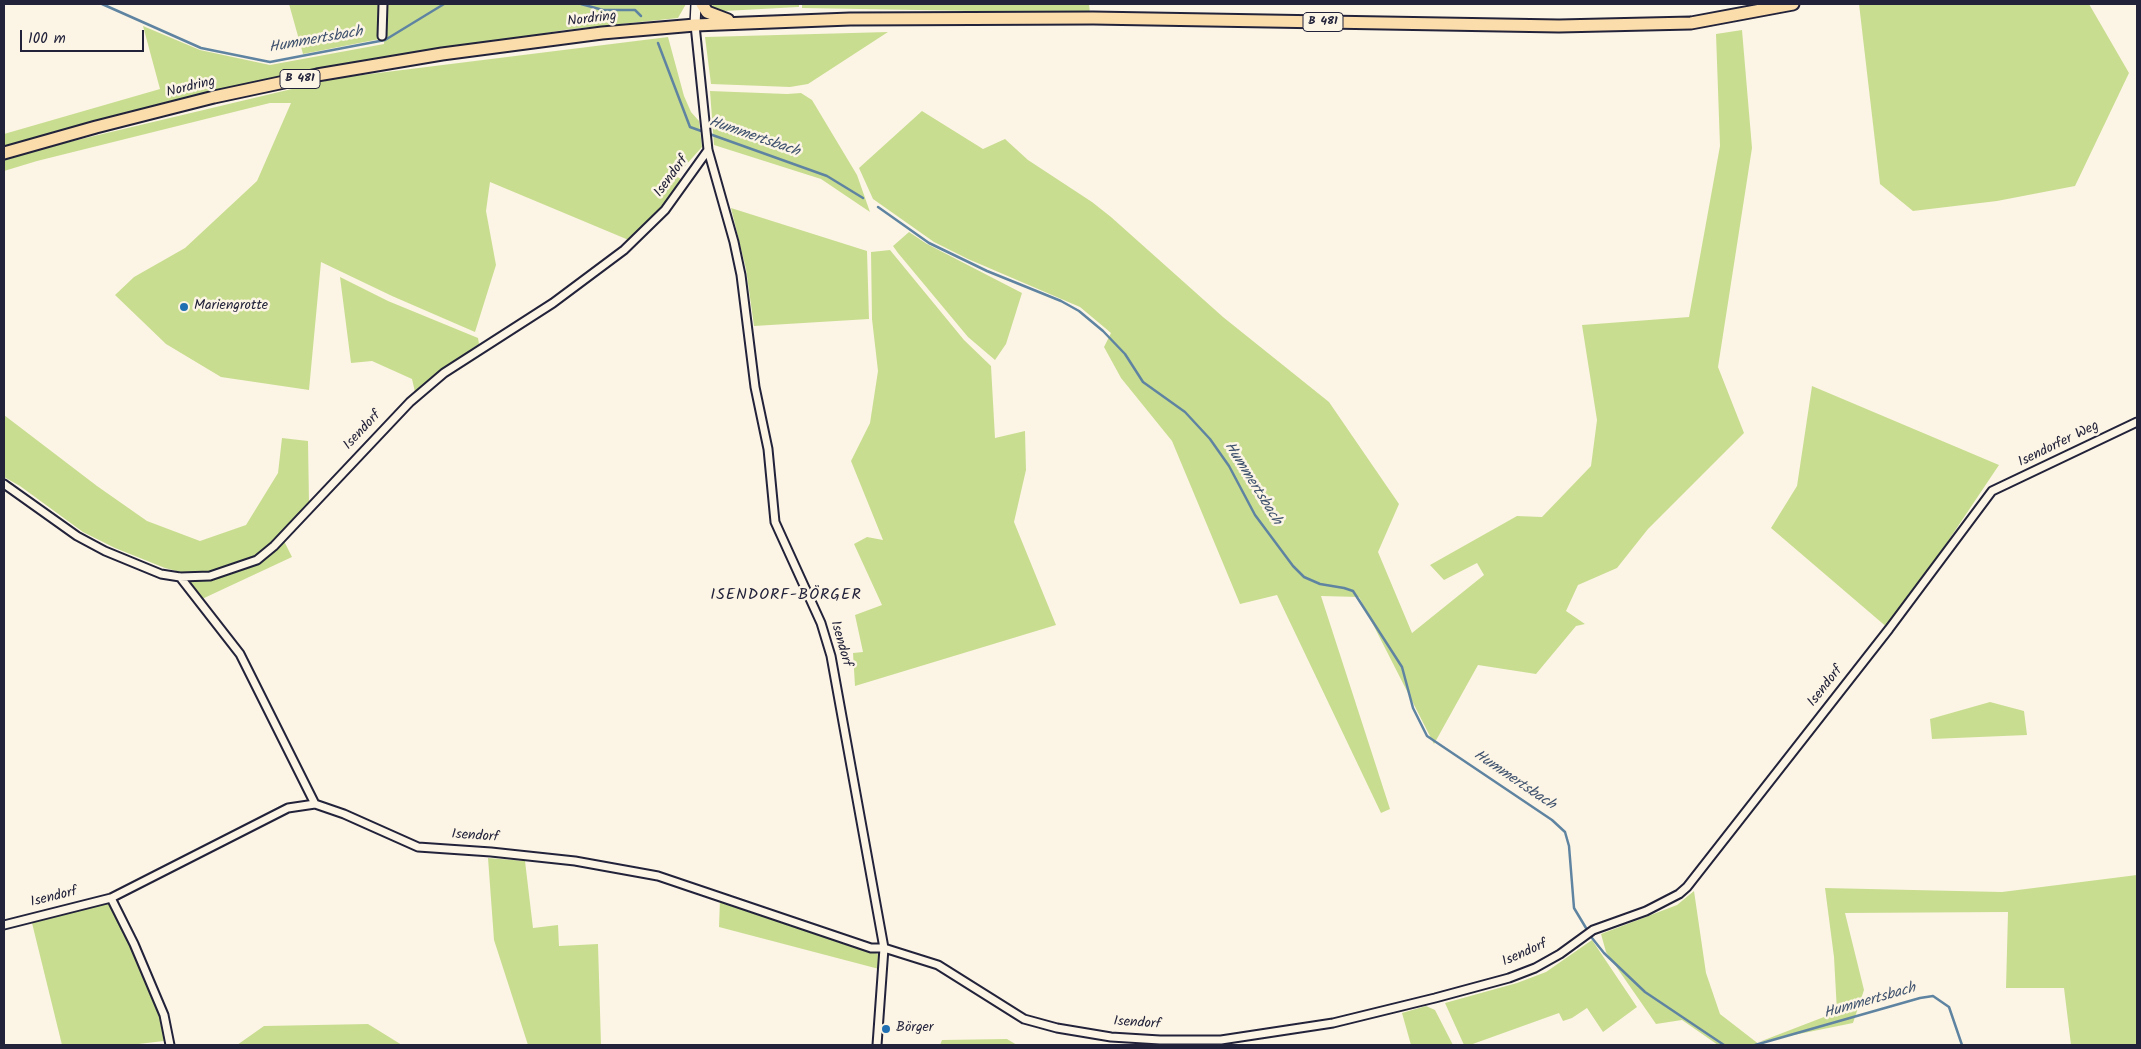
<!DOCTYPE html>
<html>
<head>
<meta charset="utf-8">
<style>
  body { margin:0 }
  #map { position:relative; width:2141px; height:1049px; overflow:hidden; background:#fcf5e5; font-family:Kalam,sans-serif }
  canvas { display:block }
  .frame { position:absolute; inset:0; border:5px solid #22223b; pointer-events:none }
  .scale { position:absolute; left:20px; top:30px; width:124px; height:22px; box-sizing:border-box; border:2px solid #22223b; border-top:0; padding-left:6px; font-size:15px; line-height:18px; white-space:nowrap; color:#22223b; -webkit-text-stroke:4px #fcf5e5; paint-order:stroke }
</style>
</head>
<body>
<div id="map">
<canvas width="2141" height="1049"></canvas>
<div class="frame"></div>
<div class="scale">100 m</div>
</div>
<script>
const ctx = document.querySelector('canvas').getContext('2d');
ctx.lineJoin = 'round';
function paint(path, color) {
  ctx.fillStyle = color;
  ctx.fill(path, 'evenodd');
}
function shape(rows) {
  const path = new Path2D();
  for (const r of rows) {
    path.moveTo(r[0], r[1]);
    for (let i = 2; i < r.length; i += 2) path.lineTo(r[i], r[i + 1]);
  }
  return path;
}
function trace(path, color, width, dash) {
  ctx.strokeStyle = color;
  ctx.lineWidth = width;
  ctx.lineCap = dash ? 'butt' : 'round';
  ctx.setLineDash(dash || []);
  ctx.stroke(path);
}
function write(font, color, halo, rows, align = 'center') {
  ctx.font = font + ' Kalam,sans-serif';
  ctx.lineWidth = 5;
  ctx.setLineDash([]);
  ctx.textBaseline = 'middle';
  ctx.strokeStyle = halo;
  ctx.fillStyle = color;
  for (const [text, x, y, turn = 0] of rows) {
    ctx.save();
    ctx.translate(x, y);
    ctx.rotate((+turn || 0) * Math.PI / 180);
    ctx.textAlign = isNaN(turn) ? turn : align;
    if (halo) ctx.strokeText(text, 0, 0);
    ctx.fillText(text, 0, 0);
    ctx.restore();
  }
}
paint(shape([
  [289,4,382,4,380,39,303,54],
  [386,4,686,4,678,18,564,30,258,82,165,103,4,146,4,134,160,89,143,26,200,50,270,65,384,44],
  [709,4,799,4,799,7,724,11,716,9],
  [802,4,1089,4,1090,13,802,8],
  [1859,4,2089,4,2129,73,2075,186,1997,201,1913,211,1880,184],
  [1742,30,1752,148,1718,367,1744,433,1648,529,1617,568,1578,585,1566,611,1585,624,1576,626,1536,674,1478,665,1434,744,1359,597,1321,596,1390,809,1381,813,1277,595,1240,604,1172,441,1121,378,1104,347,1111,333,1080,307,968,259,934,242,873,199,859,168,922,111,983,149,1005,139,1028,160,1092,202,1111,217,1223,317,1329,402,1399,504,1378,552,1412,633,1484,575,1477,563,1444,580,1430,565,1517,516,1542,517,1591,466,1597,420,1582,325,1689,317,1720,146,1716,34],
  [888,32,808,84,790,87,711,84,705,37],
  [668,37,684,96,691,112,699,121,702,147,676,176,681,179,664,207,631,241,490,182,486,211,496,265,475,332,392,296,321,262,309,390,221,377,166,344,115,295,134,277,185,248,257,181,291,103,270,103,37,161,4,171,4,160,31,151,338,78],
  [710,91,787,94,801,93,812,100,857,175,870,212,821,179,714,145],
  [731,208,867,251,869,319,754,326,746,269],
  [909,232,927,244,1022,293,1006,344,995,360,968,337,898,253,893,246],
  [890,250,964,340,991,366,995,438,1025,431,1026,470,1014,522,1056,625,855,686,853,653,863,652,855,615,882,605,854,544,867,537,883,540,851,461,870,423,878,371,872,319,871,252],
  [340,277,388,301,478,338,479,344,444,368,415,392,412,379,372,361,351,363],
  [1812,386,1999,465,1889,629,1771,528,1797,486],
  [4,415,97,486,147,521,200,541,246,525,278,473,282,438,308,441,309,502,280,533,292,557,202,599,184,573,165,568,115,548,83,532,20,486,4,477],
  [1990,702,2024,711,2027,735,1932,739,1930,719],
  [488,858,525,861,533,928,558,925,559,946,598,944,601,1045,528,1045,494,940],
  [2137,875,2137,1045,2071,1045,2064,988,2006,988,2008,912,1845,913,1864,990,1853,1023,1759,1042,1837,1012,1834,957,1825,888,2002,892],
  [1694,891,1706,973,1720,1014,1760,1045,1718,1045,1682,1020,1656,1024,1606,952,1601,934,1677,905],
  [720,899,881,955,879,969,719,927],
  [110,903,157,1005,164,1041,130,1045,62,1045,32,923],
  [1592,940,1637,1007,1603,1032,1587,1008,1572,1018,1563,1021,1559,1013,1470,1045,1464,1045,1445,1003,1517,983,1546,972],
  [1426,1006,1435,1010,1453,1045,1411,1045,1402,1013],
  [368,1024,402,1045,237,1045,264,1026],
  [1007,1039,1017,1045,940,1045,942,1040]
]), '#c9dd91');
trace(shape([
  [102,4,201,48,270,62,385,40,444,4],
  [581,4,603,10,635,10,641,16],
  [658,43,690,127,827,176,863,198],
  [878,207,929,243,987,271,1061,301,1079,311,1103,331,1125,354,1143,382,1185,412,1210,439,1229,466,1255,515,1293,566,1304,577,1320,584,1344,588,1353,591,1402,667,1413,708,1427,736,1552,820,1565,832,1569,846,1574,908,1592,938,1604,953,1645,992,1724,1045],
  [1755,1045,1920,998,1933,996,1949,1007,1962,1045]
]), '#5f84a2', 2.5);
const minor = shape([
  [695,25,708,150,734,242,741,275,755,387,768,449,775,522,821,623,831,656,884,948,877,1045],
  [382,36,383,4],
  [4,484,77,536,105,551,161,574,180,577,210,576,257,560,274,546,410,402,444,373,553,303,624,250,665,210,708,150],
  [180,577,240,654,315,804],
  [111,898,134,944,164,1015,170,1045],
  [4,925,111,898,288,808,315,804,344,814,418,847,491,852,575,861,658,876,871,948,884,948,938,965,1024,1019,1057,1028,1111,1037,1160,1040,1221,1040,1333,1023,1435,998,1509,978,1535,968,1560,954,1593,930,1646,911,1679,894,1687,887,1889,629,1992,491,2137,422]
]);
const tertiary = shape([
  [695,25,696,4]
]);
const primary = shape([
  [702,4,707,12,728,20],
  [4,153,96,127,214,97,317,75,442,54,602,33,695,25,850,19,1093,18,1559,26,1691,23,1793,4]
]);
trace(minor, '#22223b', 11);
trace(tertiary, '#22223b', 12);
trace(primary, '#22223b', 15);
trace(minor, '#fcf5e5', 7);
trace(tertiary, '#fcf5e5', 9);
trace(primary, '#fbddab', 11);
for (const [x, y, r, color] of [
  [184,307,5,"#1f6fb2"],
  [886,1029,5,"#1f6fb2"]
]) {
  const dot = new Path2D();
  dot.arc(x, y, r, 0, 2 * Math.PI);
  ctx.fillStyle = color;
  ctx.fill(dot);
  trace(dot, '#fcf5e5', 2);
}
for (const [x, y, w] of [
  [1323,22,40],
  [300,79,40]
]) {
  const box = new Path2D();
  box.roundRect(x - w / 2, y - 9.5, w, 19, 4);
  ctx.fillStyle = '#fcf5e5';
  ctx.fill(box);
  trace(box, '#22223b', 1);
}
write('bold 12px', '#22223b', null, [
  ["B 481",1323,22],
  ["B 481",300,79]
]);
write('14px', '#22223b', '#fcf5e5', [
  ["Nordring",592,20,-7],
  ["Nordring",191,88,-14],
  ["Isendorf",672,177,-54],
  ["Isendorf",363,431,-47],
  ["Isendorfer Weg",2059,445,-26],
  ["Isendorf",840,644,74],
  ["Isendorf",1826,687,-52],
  ["Isendorf",475,837,4],
  ["Isendorf",54,898,-14],
  ["Isendorf",1525,954,-24],
  ["Isendorf",1137,1024,4]
]);
write('14px', '#22223b', '#fcf5e5', [
  ["Mariengrotte",194,307],
  ["Börger",896,1029]
], 'left');
write('italic 15px', '#40536f', '#fcf5e5', [
  ["Hummertsbach",316,41,-10],
  ["Hummertsbach",754,138,19],
  ["Hummertsbach",1252,484,58],
  ["Hummertsbach",1514,781,34],
  ["Hummertsbach",1870,1002,-16]
]);
ctx.letterSpacing = '1px';
write('16px', '#22223b', '#fcf5e5', [
  ["ISENDORF-BÖRGER",786,596]
]);
ctx.letterSpacing = '0px';
</script>
</body>
</html>
